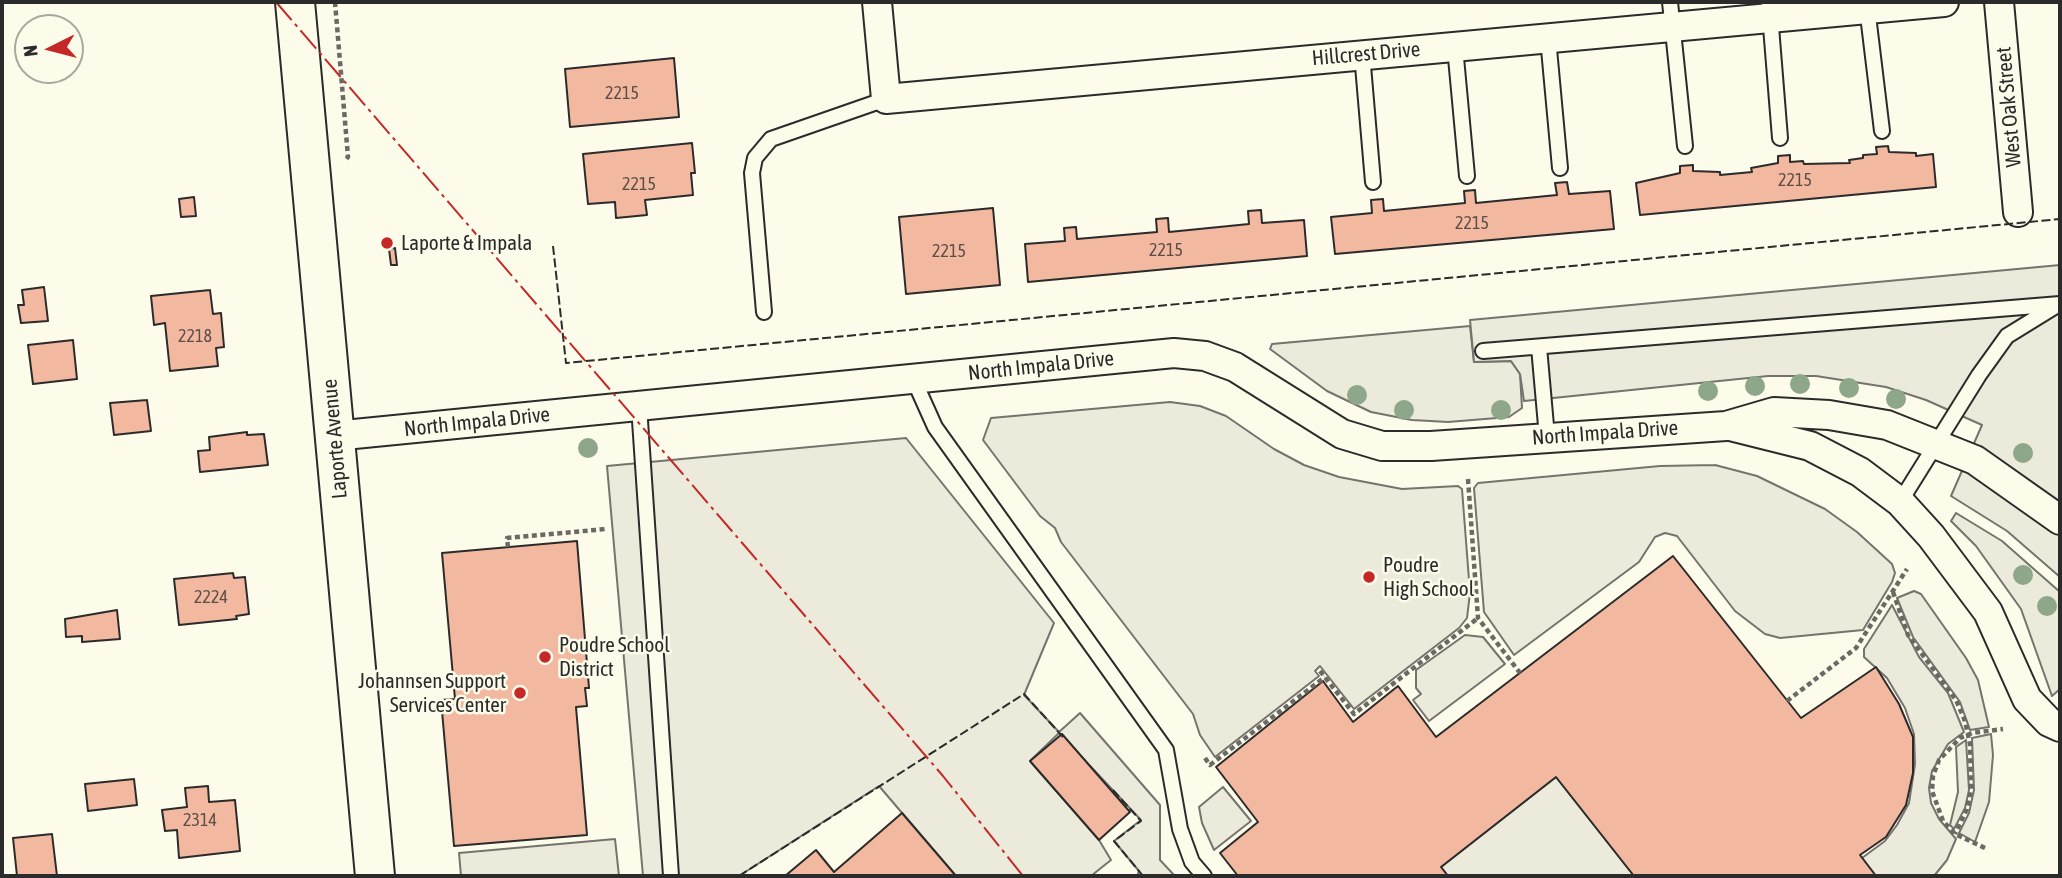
<!DOCTYPE html>
<html>
<head>
<meta charset="utf-8">
<style>
  body { margin:0 }
  #map { position:relative; width:2062px; height:878px; overflow:hidden; background:#fdfbea; font-family:"Asap Condensed",sans-serif }
  canvas { display:block }
  .frame { position:absolute; inset:0; border:4px solid #2b2b2b; pointer-events:none }
  .north { position:absolute; left:14px; top:14px; width:70px; height:70px; box-sizing:border-box; background:#fdfbea; border:2px solid #a9a89e; border-radius:50%; rotate:264deg; font-size:19px; font-weight:700; line-height:28px; text-align:center; color:#2b2b2b }
  .north::after { content:''; display:block; margin:auto; width:24px; height:32px; background:#c62828; clip-path:polygon(50% 0,100% 100%,50% 72%,0 100%) }
</style>
</head>
<body>
<div id="map">
<canvas width="2062" height="878"></canvas>
<div class="frame"></div>
<div class="north">N</div>
</div>
<script>
const ctx = document.querySelector('canvas').getContext('2d');
ctx.lineJoin = 'round';
function paint(path, color) {
  ctx.fillStyle = color;
  ctx.fill(path, 'evenodd');
}
function shape(rows) {
  const path = new Path2D();
  for (const r of rows) {
    path.moveTo(r[0], r[1]);
    for (let i = 2; i < r.length; i += 2) path.lineTo(r[i], r[i + 1]);
  }
  return path;
}
function trace(path, color, width, dash) {
  ctx.strokeStyle = color;
  ctx.lineWidth = width;
  ctx.lineCap = dash ? 'butt' : 'round';
  ctx.setLineDash(dash || []);
  ctx.stroke(path);
}
function write(font, color, halo, rows, align = 'center') {
  ctx.font = font + ' "Asap Condensed",sans-serif';
  ctx.lineWidth = 5;
  ctx.setLineDash([]);
  ctx.textBaseline = 'middle';
  ctx.strokeStyle = halo;
  ctx.fillStyle = color;
  for (const [text, x, y, turn = 0] of rows) {
    ctx.save();
    ctx.translate(x, y);
    ctx.rotate((+turn || 0) * Math.PI / 180);
    ctx.textAlign = isNaN(turn) ? turn : align;
    if (halo) ctx.strokeText(text, 0, 0);
    ctx.fillText(text, 0, 0);
    ctx.restore();
  }
}
const green = shape([
  [1470,326,1474,362,1511,361,1520,374,1522,408,1509,417,1448,422,1412,420,1371,412,1327,391,1270,349,1272,344,1470,326],
  [1170,402,1200,406,1226,416,1274,449,1304,465,1339,477,1402,489,1458,486,1462,489,1470,593,1467,618,1459,628,1354,709,1320,666,1315,671,1319,676,1215,757,1200,735,1193,714,1061,542,1055,528,1040,516,983,440,991,418,1170,402],
  [1715,465,1757,476,1825,509,1857,532,1892,564,1895,573,1892,582,1863,630,1780,638,1765,634,1735,611,1677,536,1665,533,1655,537,1639,562,1514,655,1484,612,1474,488,1478,483,1660,466,1715,465],
  [1956,513,2002,541,2060,592,2060,689,2052,696,2021,609,1976,546,1951,521,1956,513],
  [1914,591,1921,594,1966,658,1978,680,1989,727,1970,730,1960,702,1913,637,1897,598,1914,591],
  [1892,605,1919,657,1948,693,1964,732,1948,744,1932,771,1929,788,1931,803,1939,819,1956,839,1947,860,1934,876,1876,876,1862,858,1885,841,1897,825,1909,803,1915,764,1914,734,1905,708,1887,678,1864,657,1864,649,1892,605],
  [1465,635,1483,637,1505,664,1429,721,1413,700,1421,694,1416,688,1416,670,1465,635],
  [1991,734,1993,755,1989,802,1975,842,1959,833,1969,813,1974,790,1972,738,1991,734],
  [1966,740,1969,790,1965,808,1954,829,1950,825,1958,792,1956,747,1966,740],
  [1556,777,1634,876,1448,876,1441,867,1556,777],
  [1223,787,1251,821,1214,850,1202,823,1199,807,1223,787]
]);
paint(green, '#ecebdb');
trace(green, '#74746e', 2);
const parking = shape([
  [2060,265,2060,577,2007,531,1951,496,1982,425,1926,400,1886,387,1816,376,1768,376,1524,401,1520,374,1511,361,1474,362,1470,320,2060,265],
  [906,438,1054,623,1024,695,1059,732,1080,713,1160,805,1160,860,1175,876,1137,876,1139,871,1114,841,1141,820,1059,733,1030,761,1099,840,1111,860,1091,876,956,876,879,786,739,876,643,876,607,466,906,438],
  [615,839,619,876,461,876,459,853,615,839]
]);
paint(parking, '#eceadb');
trace(parking, '#74746e', 2);
const building = shape([
  [674,58,679,117,570,127,565,69,674,58],
  [692,143,695,173,691,173,693,195,645,200,647,215,616,218,615,202,588,204,583,154,692,143],
  [1888,146,1889,152,1916,153,1916,156,1933,154,1936,187,1640,215,1636,183,1680,173,1680,166,1693,165,1693,171,1720,172,1720,175,1752,172,1751,168,1778,163,1778,156,1790,155,1790,162,1803,161,1804,164,1850,163,1849,160,1863,158,1863,155,1877,154,1876,147,1888,146],
  [1567,182,1569,194,1610,191,1614,229,1335,254,1331,217,1372,213,1371,200,1383,199,1384,211,1465,203,1464,191,1475,190,1476,203,1557,195,1555,183,1567,182],
  [194,197,196,216,181,217,179,199,194,197],
  [993,208,1000,285,906,294,899,217,993,208],
  [1261,210,1262,223,1304,220,1307,256,1028,282,1025,244,1065,241,1064,228,1076,227,1077,239,1157,232,1156,219,1168,218,1169,232,1249,224,1248,211,1261,210],
  [395,248,397,265,391,265,389,249,395,248],
  [44,287,48,321,21,323,18,305,24,305,22,290,44,287],
  [210,290,213,314,221,313,224,347,216,348,218,366,170,371,165,323,154,325,151,296,210,290],
  [73,340,77,379,33,384,28,345,73,340],
  [147,400,151,431,114,435,110,403,147,400],
  [247,432,247,435,264,434,268,465,200,472,198,451,210,450,209,437,247,432],
  [577,541,589,688,585,688,587,706,576,707,587,835,454,846,441,700,455,699,442,553,577,541],
  [1673,556,1801,718,1876,667,1899,704,1913,737,1913,773,1906,805,1886,837,1860,855,1876,876,1634,876,1556,777,1441,867,1448,876,1238,876,1220,853,1258,822,1216,767,1323,681,1353,722,1398,686,1436,737,1673,556],
  [233,573,234,578,245,577,249,614,236,616,237,619,179,625,174,579,233,573],
  [117,610,120,639,82,642,82,636,66,637,65,619,117,610],
  [1062,734,1130,812,1099,840,1030,761,1062,734],
  [134,779,137,805,88,811,85,784,134,779],
  [208,786,209,802,235,800,240,851,179,858,177,830,165,831,162,810,187,807,185,788,208,786],
  [902,813,956,876,785,876,816,850,834,872,902,813],
  [52,834,57,876,17,876,13,838,52,834]
]);
paint(building, '#f2b8a0');
trace(building, '#2b2b2b', 2);
const lane = shape([
  [1670,2,1685,146],
  [1769,2,1780,138],
  [1867,7,1882,131],
  [1548,38,1560,168],
  [1455,47,1467,176],
  [1362,54,1373,182],
  [764,312,752,173,755,158,771,139,886,99],
  [1539,347,1547,437],
  [1483,351,2060,304],
  [913,378,935,427,1166,750,1180,829,1192,862,1204,876],
  [639,406,671,876],
  [1900,502,1979,375,2007,336,2054,307]
]);
const street = shape([
  [877,2,886,99,1944,2],
  [1999,2,2018,212],
  [1730,426,1810,446,1860,472,1900,502,1931,536,1988,612,2027,699,2049,722,2060,727],
  [334,436,1174,353,1205,356,1235,367,1342,434,1382,446,1431,446,1726,426,1774,412,1829,415,1887,425,1975,460,2060,520]
]);
const secondary = shape([
  [295,2,375,876]
]);
trace(lane, '#2b2b2b', 18);
trace(street, '#2b2b2b', 32);
trace(secondary, '#2b2b2b', 42);
trace(shape([
  [335,2,348,157,345,161],
  [1468,479,1478,618,1520,673],
  [508,547,507,538,606,529],
  [1893,592,1908,635,1956,700,1965,721,1970,744,1971,790,1967,809,1955,834],
  [1320,671,1354,714,1478,618],
  [1787,701,1856,648,1907,569],
  [1205,758,1210,765,1325,677],
  [1985,848,1955,834,1943,821,1932,791,1933,776,1939,760,1960,738,1972,733,2003,729]
]), '#6a6964', 4.5, [5, 3.5]);
trace(lane, '#fdfbea', 14);
trace(street, '#fdfbea', 28);
trace(secondary, '#fdfbea', 38);
trace(shape([
  [553,246,566,363,2060,219],
  [1113,790,1141,821,1114,841,1143,876],
  [739,876,1024,694,1063,737]
]), '#2b2b2b', 2, [9, 3.5]);
trace(shape([
  [276,2,943,776,1023,876]
]), '#c62828', 2, [24, 5, 3.5, 5]);
ctx.fillStyle = '#8ea78a';
for (const [x, y] of [
  [1800,384],
  [1755,386],
  [1849,388],
  [1708,391],
  [1357,395],
  [1896,399],
  [1404,410],
  [1501,410],
  [588,448],
  [2023,453],
  [2023,575],
  [2047,606]
]) {
  ctx.beginPath();
  ctx.arc(x, y, 10, 0, 2 * Math.PI);
  ctx.fill();
}
for (const [x, y, r, color] of [
  [387,243,7,"#c62828"],
  [1369,577,7,"#c62828"],
  [545,657,7,"#c62828"],
  [520,693,7,"#c62828"]
]) {
  const dot = new Path2D();
  dot.arc(x, y, r, 0, 2 * Math.PI);
  ctx.fillStyle = color;
  ctx.fill(dot);
  trace(dot, '#fdfbea', 2.5);
}
write('18px', '#5d4e48', null, [
  ["2215",622,93],
  ["2215",1795,180],
  ["2215",639,184],
  ["2215",1472,223],
  ["2215",1166,250],
  ["2215",949,251],
  ["2218",195,336],
  ["2224",211,597],
  ["2314",200,820]
]);
write('21px', '#2b2b2b', '#fdfbea', [
  ["Hillcrest Drive",1366,54,-5],
  ["West Oak Street",2009,107,-95],
  ["North Impala Drive",1041,366,-6],
  ["North Impala Drive",477,422,-6],
  ["North Impala Drive",1605,433,-4],
  ["Laporte Avenue",335,439,-95]
]);
write('21px', '#2b2b2b', '#fdfbea', [
  ["Laporte & Impala",401,243],
  ["Poudre",1383,565],
  ["High School",1383,589],
  ["Poudre School",559,645],
  ["District",559,669],
  ["Johannsen Support",506,681,"right"],
  ["Services Center",506,705,"right"]
], 'left');
</script>
</body>
</html>
